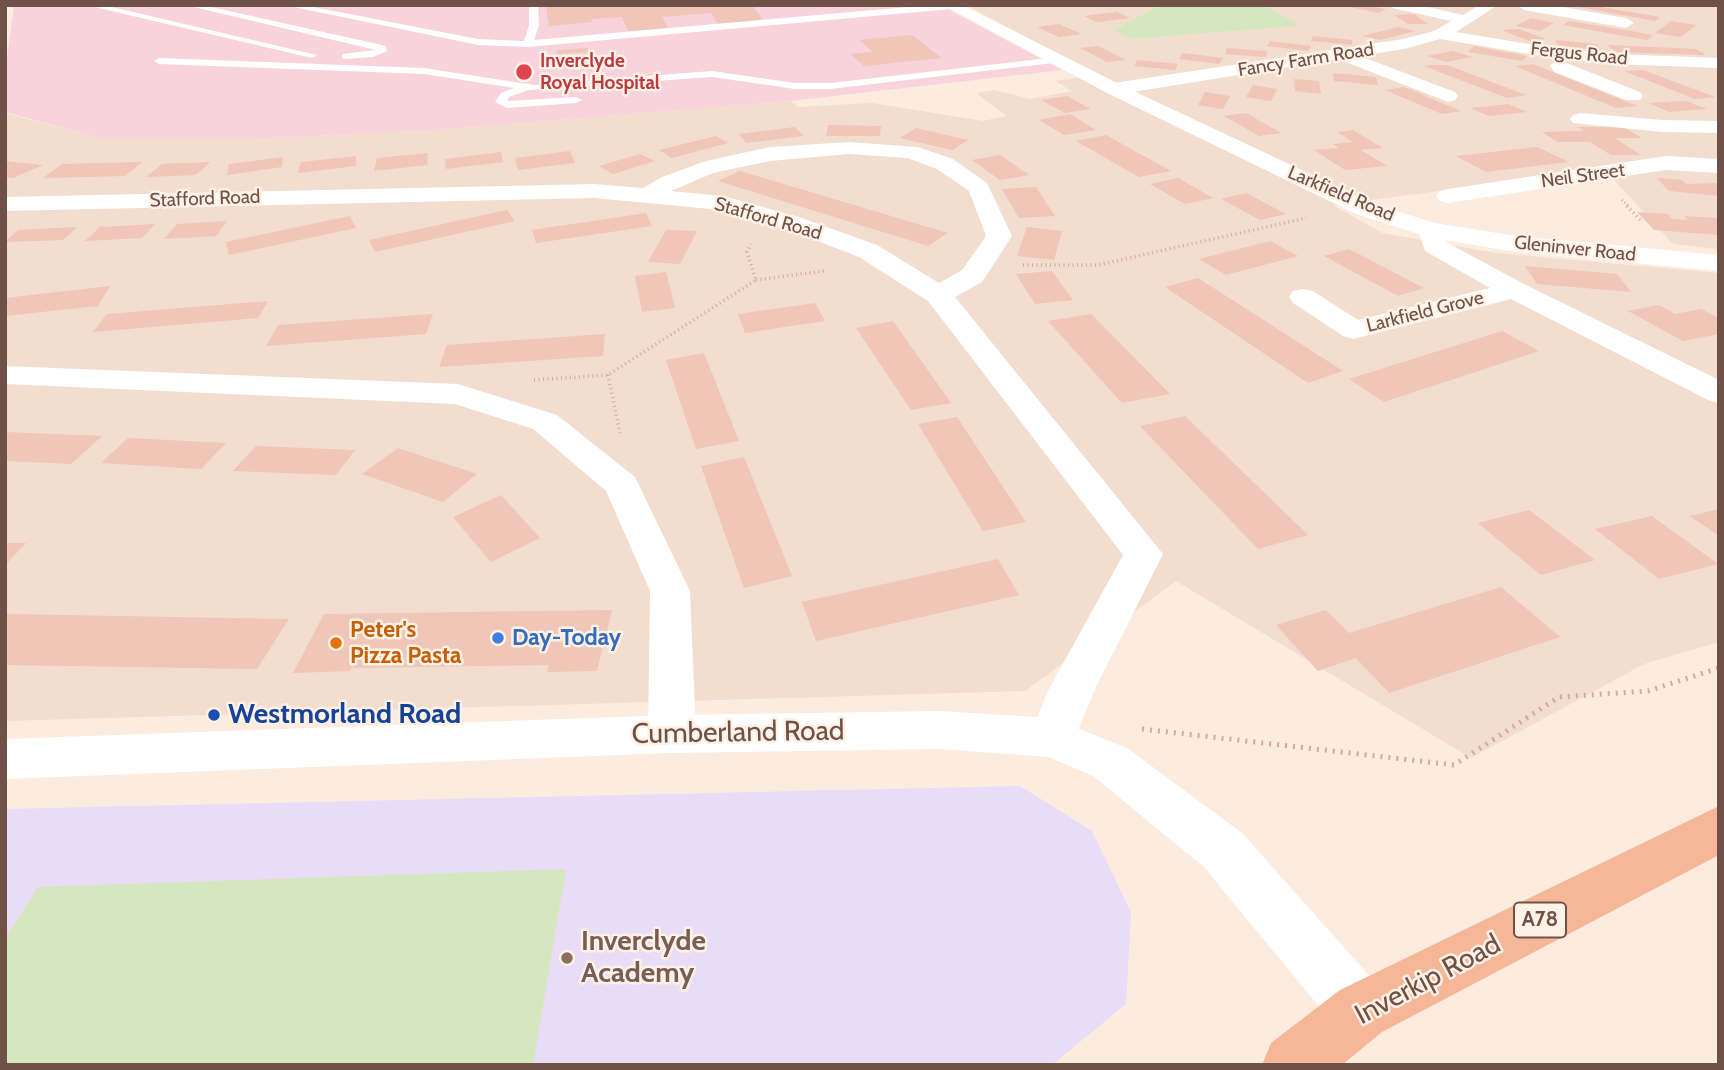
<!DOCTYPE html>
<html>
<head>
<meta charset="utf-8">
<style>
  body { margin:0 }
  #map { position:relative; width:1724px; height:1070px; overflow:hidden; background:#fbecdf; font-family:Cabin,sans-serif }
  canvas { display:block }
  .frame { position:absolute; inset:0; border:7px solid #705148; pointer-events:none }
</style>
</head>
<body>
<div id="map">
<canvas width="1724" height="1070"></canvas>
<div class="frame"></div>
</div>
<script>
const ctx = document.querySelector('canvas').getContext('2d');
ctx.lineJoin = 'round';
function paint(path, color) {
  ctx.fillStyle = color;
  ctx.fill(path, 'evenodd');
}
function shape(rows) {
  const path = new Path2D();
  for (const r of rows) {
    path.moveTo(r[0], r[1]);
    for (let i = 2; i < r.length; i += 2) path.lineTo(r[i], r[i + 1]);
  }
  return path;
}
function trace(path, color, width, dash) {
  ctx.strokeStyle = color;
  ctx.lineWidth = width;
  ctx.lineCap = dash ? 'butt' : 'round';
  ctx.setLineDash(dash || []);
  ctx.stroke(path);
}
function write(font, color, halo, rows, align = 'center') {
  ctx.font = font + ' Cabin,sans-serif';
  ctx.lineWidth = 5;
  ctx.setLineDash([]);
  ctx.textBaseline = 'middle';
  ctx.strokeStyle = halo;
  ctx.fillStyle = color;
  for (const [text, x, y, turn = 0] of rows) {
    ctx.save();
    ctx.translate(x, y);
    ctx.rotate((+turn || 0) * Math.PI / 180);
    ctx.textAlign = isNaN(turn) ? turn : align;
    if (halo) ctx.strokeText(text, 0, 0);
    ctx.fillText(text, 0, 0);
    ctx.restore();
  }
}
paint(shape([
  [966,5,1160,5,1115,30,1132,39,1299,26,1265,5,1719,5,1719,249,1673,244,1604,169,1333,205,1382,233,1496,253,1719,273,1719,642,1644,664,1471,758,1176,581,1025,691,5,721,5,113,104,139,251,139,435,130,790,101,799,107,872,103,983,121,1006,116,976,93,994,90,1030,99,1072,91,1055,81,1098,75]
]), '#f2ddce');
paint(shape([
  [1020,786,1092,831,1131,912,1126,1004,1052,1065,5,1065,5,809]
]), '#e9dcf7');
paint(shape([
  [14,5,940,5,1062,70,790,101,435,130,251,139,104,139,5,112,5,75]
]), '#f8d3dc');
paint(shape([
  [1160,5,1265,5,1300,26,1132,39,1114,30],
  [566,869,533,1065,5,1065,5,939,38,887]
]), '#d5e7bf');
paint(shape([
  [546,5,752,5,764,21,719,25,711,13,662,17,668,28,628,31,622,17,591,19,592,22,549,26],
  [1341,5,1363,5,1386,9,1379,13],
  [1568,5,1589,5,1660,17,1655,21],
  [1117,12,1130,18,1097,22,1084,16],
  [1414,14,1428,24,1408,24,1394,15],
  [1531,18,1554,23,1540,31,1516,26],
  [1569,21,1631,31,1653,35,1647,40,1563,25],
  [1671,21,1696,25,1681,37,1655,33],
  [1059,24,1081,34,1059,37,1037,27],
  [1398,27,1415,31,1380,40,1363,36],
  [1519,29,1546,39,1529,41,1502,30],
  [912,35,942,58,864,66,850,54,873,52,859,40],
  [1313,36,1352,40,1352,45,1311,41],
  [1555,40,1597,44,1601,50,1559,46],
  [1270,41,1311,46,1308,51,1267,46],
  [1607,45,1696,49,1706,55,1616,52],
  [1098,46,1126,60,1107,62,1080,48],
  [1474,46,1527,56,1522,61,1468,52],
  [588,48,587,52,556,54,557,50],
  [1227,48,1267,51,1266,57,1225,54],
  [1453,51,1472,57,1446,62,1427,56],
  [1183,53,1223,58,1219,64,1179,59],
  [1137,60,1178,64,1175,70,1134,66],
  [1533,64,1637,106,1616,108,1515,66],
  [1431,65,1447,65,1526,95,1507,98,1424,66],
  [1643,70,1715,97,1695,99,1624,71],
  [1333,73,1376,77,1378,85,1334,81],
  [1294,79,1319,81,1321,94,1295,91],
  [1253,85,1277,89,1271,101,1246,97],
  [1404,87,1461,111,1442,114,1385,90],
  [1205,92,1230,96,1223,109,1198,105],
  [1067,96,1091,109,1065,113,1041,100],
  [1686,101,1707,109,1669,112,1649,103],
  [1508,104,1527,112,1489,116,1471,108],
  [1246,113,1281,133,1259,136,1224,116],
  [1070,114,1096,130,1064,135,1039,120],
  [828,125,881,126,880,136,826,136],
  [795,127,803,136,746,143,739,134],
  [1577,127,1623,127,1642,138,1614,138,1641,155,1611,155,1590,142,1558,142,1542,132,1584,131],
  [916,128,968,140,952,150,900,138],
  [1353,130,1383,148,1361,150,1387,166,1345,170,1314,150,1339,148,1333,144,1353,142,1337,132],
  [1106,135,1171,171,1139,177,1076,141],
  [716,136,728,143,672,158,659,150],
  [1537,147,1569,162,1486,172,1456,156],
  [570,151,575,163,518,170,515,158],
  [501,152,503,162,446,169,445,159],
  [428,153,427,165,374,171,377,158],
  [640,154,655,161,613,174,599,166],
  [1000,155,1029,175,1000,180,972,160],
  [356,156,356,166,298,173,301,162],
  [283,157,282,167,227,175,229,164],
  [5,161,43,165,13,178,5,177],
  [142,162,125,176,43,178,62,164],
  [210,162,196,175,146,177,162,164],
  [740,171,948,233,928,246,718,181],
  [1178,178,1213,198,1185,204,1150,184],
  [1657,178,1682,180,1686,184,1719,183,1719,196,1669,191],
  [1036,187,1055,216,1019,218,1002,189],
  [1246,193,1286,214,1260,220,1221,199],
  [507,210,515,221,375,252,369,240],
  [1637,212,1668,214,1672,219,1688,220,1684,216,1719,218,1719,235,1654,230],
  [646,213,652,226,536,243,532,230],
  [350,216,356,228,229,255,226,242],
  [227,221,216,236,164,239,177,224],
  [155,224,142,238,85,241,100,227],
  [77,227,63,240,5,242,18,230],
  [1027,227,1062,231,1054,260,1017,256],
  [666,230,697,231,680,264,648,262],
  [1270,241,1298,256,1226,275,1199,259],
  [1349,249,1424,288,1398,296,1324,256],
  [1525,266,1617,274,1631,292,1537,284],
  [1052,271,1073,300,1035,304,1016,274],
  [666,272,675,308,642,312,635,276],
  [1198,278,1343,371,1308,383,1165,287],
  [110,286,98,306,5,316,5,298],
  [268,301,258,318,93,332,107,314],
  [815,303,825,321,745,333,738,314],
  [1659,305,1675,314,1701,309,1719,318,1719,334,1683,341,1628,311],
  [433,314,426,334,266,346,278,325],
  [1091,314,1170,394,1122,403,1048,321],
  [893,321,951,403,911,410,856,328],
  [1502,331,1539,351,1384,402,1349,379],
  [605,334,603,356,439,367,447,345],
  [704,353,739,441,696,449,666,360],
  [1185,416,1308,535,1258,549,1140,426],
  [957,417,1026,522,983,531,918,424],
  [5,432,102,436,71,464,5,461],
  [128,438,226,443,201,469,101,463],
  [256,446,355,450,336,475,233,471],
  [398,448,477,474,443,502,362,474],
  [744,457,792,576,744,588,701,466],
  [501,495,540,538,491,562,453,517],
  [1719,509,1719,536,1690,516],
  [1529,510,1595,560,1541,575,1478,523],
  [1652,516,1718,564,1659,579,1595,529],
  [5,543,26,543,5,565],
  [998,559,1019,595,816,641,802,602],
  [1501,587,1560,637,1389,693,1356,658,1318,671,1276,625,1326,610,1349,633],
  [612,610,597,671,547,672,549,665,353,668,362,646,350,671,293,673,324,614],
  [5,614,289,619,257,669,5,665]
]), '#efc6b8');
trace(shape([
  [1622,200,1629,207]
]), '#d3aa9c', 2.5, [1, 2.5]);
trace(shape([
  [1627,206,1642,222],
  [1023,265,1098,265,1306,218],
  [756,280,824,271],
  [608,375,620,433],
  [534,380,608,375,756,280,747,252,751,244]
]), '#d3aa9c', 3.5, [1, 3.5]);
trace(shape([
  [1142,729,1454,765,1559,697,1648,691,1719,668]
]), '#d3aa9c', 5, [2, 6]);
paint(shape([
  [86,5,103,5,317,55,312,58,86,5],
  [185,5,202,5,382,45,386,46,387,51,373,57,346,59,342,58,342,54,376,50,185,5],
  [284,5,303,5,478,39,524,41,529,25,529,5,538,5,539,25,534,40,930,5,957,6,952,9,528,47,478,45,284,5],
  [1058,57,1063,60,1062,62,830,89,795,89,712,77,529,90,509,97,507,101,576,97,582,100,576,103,507,108,495,102,501,93,514,88,424,74,159,64,154,61,159,58,424,68,534,85,712,71,795,83,830,83,1058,57]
]), '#fff');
paint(shape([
  [1390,5,1419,5,1463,15,1479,5,1498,5,1456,32,1553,48,1612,54,1719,58,1719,68,1612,64,1553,58,1440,39,1404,49,1360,56,1455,92,1458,96,1455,100,1448,102,1338,59,1114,95,1105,89,1114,83,1403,39,1434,31,1451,21,1392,8,1390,5],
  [1517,5,1552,5,1626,18,1634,23,1626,28,1524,10,1517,5],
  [1559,60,1640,92,1643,96,1640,100,1626,100,1554,72,1550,65,1559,60],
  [1580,113,1662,120,1719,121,1719,133,1662,132,1573,123,1570,119,1573,115,1580,113],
  [849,142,918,147,953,159,987,183,1012,236,982,282,955,297,1163,554,1096,687,1069,752,1052,758,1035,752,1028,738,1050,687,1123,555,928,301,859,257,781,227,721,210,594,198,5,211,5,197,594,184,643,188,662,177,706,161,770,147,849,142],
  [849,154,907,158,937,169,969,191,986,236,962,270,939,283,877,245,799,217,723,196,671,191,713,173,770,161,849,154],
  [1666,156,1719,159,1719,173,1666,170,1448,203,1440,201,1436,196,1440,191,1448,189,1666,156],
  [1431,222,1440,225,1446,242,1524,284,1719,380,1719,403,1708,400,1511,299,1353,339,1343,336,1293,303,1289,297,1293,291,1303,289,1313,291,1358,320,1490,288,1425,251,1418,230,1422,225,1431,222],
  [5,366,458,384,557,415,635,477,690,591,696,734,689,748,672,753,655,748,648,734,650,591,606,491,533,429,455,404,5,384,5,366]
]), '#fff');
paint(shape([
  [943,5,962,5,1121,85,1374,204,1435,223,1516,236,1719,255,1719,271,1516,252,1431,238,1356,214,1107,93,943,5],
  [940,711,1052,718,1127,748,1242,833,1382,990,1391,1011,1382,1032,1361,1041,1340,1032,1204,867,1093,776,1048,757,940,749,672,753,5,779,5,739,672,715,940,711]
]), '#fff');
paint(shape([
  [1719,806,1719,855,1382,1032,1342,1065,1262,1065,1271,1043,1340,990,1719,806]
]), '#f6b698');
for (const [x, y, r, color] of [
  [524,72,9,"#e0444e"],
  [498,638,7,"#3f7fe0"],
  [336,643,7,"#e8710a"],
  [214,715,7,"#1a4fb4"],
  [567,958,7,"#8d6e63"]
]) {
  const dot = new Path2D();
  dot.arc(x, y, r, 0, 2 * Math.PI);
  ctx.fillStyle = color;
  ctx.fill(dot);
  trace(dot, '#fef1e5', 2.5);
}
write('19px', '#705148', '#fef1e5', [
  ["Fergus Road",1579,54,6],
  ["Fancy Farm Road",1306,60,-9],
  ["Neil Street",1583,176,-8],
  ["Larkfield Road",1341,194,23],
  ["Stafford Road",205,199,-2],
  ["Stafford Road",768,219,16],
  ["Gleninver Road",1575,249,6],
  ["Larkfield Grove",1425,312,-14]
]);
write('bold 19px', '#be3a42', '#fef1e5', [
  ["Inverclyde",540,61],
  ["Royal Hospital",540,83]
], 'left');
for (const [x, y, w] of [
  [1540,920,52]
]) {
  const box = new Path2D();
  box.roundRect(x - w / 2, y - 17.5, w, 35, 5);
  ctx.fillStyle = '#fef1e5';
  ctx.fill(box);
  trace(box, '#705148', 2);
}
write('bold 21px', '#705148', null, [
  ["A78",1540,920]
]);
write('bold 23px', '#c56008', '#fef1e5', [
  ["Peter's",350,630],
  ["Pizza Pasta",350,656]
], 'left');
write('bold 23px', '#366cbe', '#fef1e5', [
  ["Day-Today",512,638]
], 'left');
write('bold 28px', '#164399', '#fef1e5', [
  ["Westmorland Road",228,715]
], 'left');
write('28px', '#705148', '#fef1e5', [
  ["Cumberland Road",738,733,-1],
  ["Inverkip Road",1428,980,-28]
]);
write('bold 28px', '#785e54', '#fef1e5', [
  ["Inverclyde",581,942],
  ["Academy",581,974]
], 'left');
</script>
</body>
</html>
